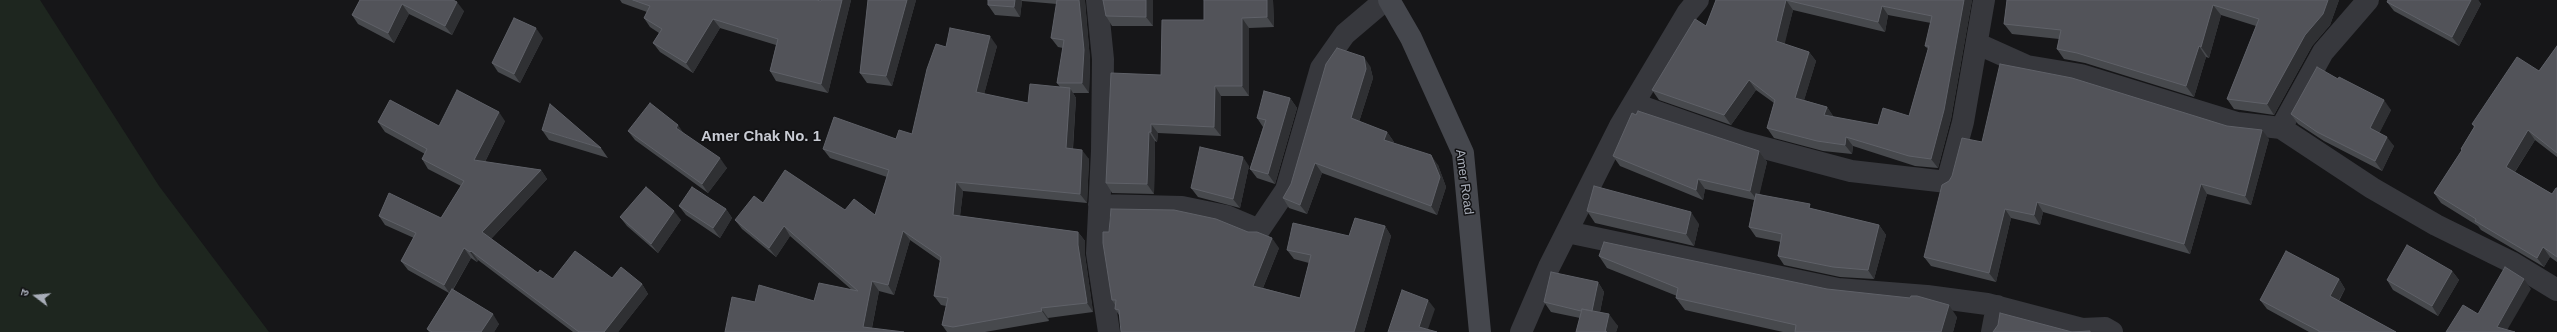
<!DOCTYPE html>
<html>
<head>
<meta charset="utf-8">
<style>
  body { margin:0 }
  #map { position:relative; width:2557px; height:332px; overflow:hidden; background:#161618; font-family:Helvetica,"Noto Sans Devanagari",sans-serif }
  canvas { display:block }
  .north { position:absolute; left:16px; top:276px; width:40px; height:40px; -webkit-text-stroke:3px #111113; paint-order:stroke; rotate:286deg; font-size:11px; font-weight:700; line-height:16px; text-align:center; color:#a8adb8 }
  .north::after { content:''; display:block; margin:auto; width:14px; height:18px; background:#a8adb8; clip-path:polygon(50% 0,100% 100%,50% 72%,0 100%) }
</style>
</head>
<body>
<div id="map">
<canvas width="2557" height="332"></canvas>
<div class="north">उ</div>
</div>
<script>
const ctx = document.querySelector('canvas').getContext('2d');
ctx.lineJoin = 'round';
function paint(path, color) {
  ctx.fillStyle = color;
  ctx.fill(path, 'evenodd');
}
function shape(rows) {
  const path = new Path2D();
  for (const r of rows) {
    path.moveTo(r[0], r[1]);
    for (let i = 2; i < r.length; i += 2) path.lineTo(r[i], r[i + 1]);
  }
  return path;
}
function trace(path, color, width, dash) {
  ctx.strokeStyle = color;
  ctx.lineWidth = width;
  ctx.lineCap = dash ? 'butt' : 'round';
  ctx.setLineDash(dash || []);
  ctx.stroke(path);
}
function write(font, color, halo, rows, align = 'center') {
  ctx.font = font + ' Helvetica,sans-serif';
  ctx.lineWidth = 3;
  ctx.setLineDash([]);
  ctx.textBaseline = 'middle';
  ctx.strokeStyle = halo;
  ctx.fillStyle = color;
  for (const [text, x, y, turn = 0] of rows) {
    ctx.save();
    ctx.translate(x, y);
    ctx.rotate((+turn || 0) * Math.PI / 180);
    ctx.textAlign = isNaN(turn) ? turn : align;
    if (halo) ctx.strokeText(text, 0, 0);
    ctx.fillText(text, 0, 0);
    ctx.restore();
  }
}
paint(shape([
  [0,0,40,0,159,186,269,332,0,332]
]), '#1e261f');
trace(shape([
  [1097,0,1103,59,1102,151,1097,253,1109,332],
  [1978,44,2027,66,2081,75,2237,123,2281,128,2372,188,2436,225,2511,262,2557,290],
  [1634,104,1742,142,1851,171,1947,182,1963,122,1984,0],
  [2281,128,2323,52,2368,0],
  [1099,205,1182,207,1226,216,1259,230,1286,190,1321,68,1345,34,1385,0],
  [1567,232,1838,289,1927,296,1987,304,2082,329,2105,328,2112,332],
  [1521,332,1549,267,1620,126,1688,12,1698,0],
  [1992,332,1997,306]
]), '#37383d', 22);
trace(shape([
  [1389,0,1411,38,1463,153,1480,332]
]), '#45474d', 22);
paint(shape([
  [360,0,464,11,452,35,409,14,394,43,358,24,352,15],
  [620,0,816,0,821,1,821,0,851,0,828,93,776,81,770,71,776,45,720,28,693,73,660,52,653,43,659,33,650,27,644,18,647,12,622,3],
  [868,0,916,0,892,86,867,83,860,73],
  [988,0,1085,0,1085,1,1090,60,1089,93,1073,93,1076,98,1073,149,1089,159,1087,203,963,191,960,216,1078,232,1085,241,1085,255,1093,312,1048,318,1049,321,985,332,947,332,942,325,946,306,941,305,934,296,940,261,910,240,894,295,879,291,872,328,725,332,755,302,814,301,852,290,790,236,776,257,742,229,735,220,763,203,845,210,875,215,887,177,830,158,823,149,896,139,912,134,946,47,997,46,984,94,1028,103,1060,87,1057,83,1063,48,1058,47,1051,38,1057,4,1022,1,1020,17,995,15,988,5],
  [1103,0,1153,0,1153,26,1112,26,1106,16],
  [1204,0,1273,0,1274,27,1249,28,1249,96,1221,96,1221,136,1158,133,1157,142,1155,141,1154,194,1112,193,1106,183,1161,75,1204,20],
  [1716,0,1972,0,1951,119,1938,168,1915,166,1853,146,1852,154,1823,151,1774,138,1767,128,1774,103,1756,90,1731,125,1659,100,1652,90,1706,26],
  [1793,10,1885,32,1888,15,1931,23,1925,46,1928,49,1909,116,1878,125,1833,117,1833,116,1827,107,1804,100,1816,61,1809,52,1784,44],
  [2007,0,2339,0,2330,25,2312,46,2274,115,2234,109,2227,99,2256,26,2221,15,2209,58,2206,57,2194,97,2085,63,2064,59,2057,49,2059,39,2012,34,2004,24],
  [2388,0,2478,0,2481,4,2459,46,2394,11,2387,2],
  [543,38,520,83,498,72,492,63],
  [2557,46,2557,157,2535,140,2515,172,2552,194,2557,188,2557,262,2550,257,2544,267,2481,230,2478,226,2441,203,2434,193,2462,150,2461,149,2474,127,2472,124,2539,71],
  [1370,66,1373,78,1359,122,1387,132,1394,142,1393,143,1438,165,1446,187,1437,215,1322,173,1307,214,1289,208,1283,198],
  [2338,79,2391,110,2379,133,2394,146,2382,171,2324,141,2298,124,2291,114],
  [1290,98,1297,108,1275,184,1257,178,1250,169,1263,127,1257,118],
  [1636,115,1759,151,1767,162,1759,194,1813,209,1879,225,1886,235,1874,279,1840,277,1784,265,1778,256,1781,242,1756,237,1749,227,1754,200,1705,189,1703,200,1620,166,1613,156],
  [505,121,485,162,541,170,547,179,491,239,538,273,553,279,612,278,642,284,648,294,618,332,573,332,478,260,477,262,471,258,453,290,499,324,494,332,429,332,427,329,449,293,408,270,401,261,414,238,385,225,379,216,441,218,461,186,428,169,422,159,425,154,385,132,378,122,439,126],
  [542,130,601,148,608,158,549,140],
  [628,131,683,133,727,168,708,193,635,140],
  [2269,139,2251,205,2207,194,2190,254,2043,212,2040,225,2011,218,1996,282,1931,266,1924,257,1982,142],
  [1249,166,1240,208,1198,197,1191,188],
  [679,206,726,209,732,218,720,238,686,215],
  [1587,211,1699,224,1694,246,1595,223],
  [620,217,681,220,658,253,627,226],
  [1385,226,1391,236,1364,332,1119,315,1115,309,1115,305,1112,300,1279,248,1263,288,1300,298,1309,263,1294,259,1287,250,1349,236],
  [1599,256,1957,317,1953,332,1783,332,1685,310,1676,298,1677,296,1607,268],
  [2452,271,2459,280,2438,316,2393,290,2387,280],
  [2339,279,2345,289,2339,301,2396,332,2309,332,2267,309,2260,300],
  [1598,282,1604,292,1600,312,1618,326,1616,332,1576,332,1580,318,1551,312,1544,302]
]), '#47494d');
paint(shape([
  [842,0,851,0,828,93,821,84],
  [907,0,916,0,892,86,886,76],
  [1015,0,1021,0,1022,1,1020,17,1014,7],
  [1079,0,1085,0,1085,1,1090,60,1089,93,1082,83],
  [1146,0,1153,0,1153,26,1146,17],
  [1267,0,1273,0,1274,27,1267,17],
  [1786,0,1793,10,1783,51,1776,41],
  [1964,0,1972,0,1951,119,1938,168,1931,159],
  [2328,0,2339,0,2330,25,2312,46,2274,115,2267,104,2305,35],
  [2471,0,2478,0,2481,4,2459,46,2452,37],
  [457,2,464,11,452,35,445,26],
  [402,4,409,14,394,43,388,33],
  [2213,5,2221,15,2209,58,2201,47],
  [1882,6,1888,15,1885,32,1878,22],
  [1242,18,1249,28,1249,96,1242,86],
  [713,19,720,28,693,73,686,63],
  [536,28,543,38,520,83,514,74],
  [990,36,997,46,982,102,976,92],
  [2199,46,2206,57,2194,97,2186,86],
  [1809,52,1816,61,1802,107,1795,98],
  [1364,57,1370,66,1373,78,1357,128,1351,118],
  [1749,80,1756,90,1731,125,1724,115],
  [1215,86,1221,96,1221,136,1214,127],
  [1070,88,1076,98,1072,158,1066,148],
  [1290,98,1297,108,1275,184,1268,174],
  [2384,100,2391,110,2377,138,2370,128],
  [1827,107,1833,116,1831,125,1824,115],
  [499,112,505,121,481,170,474,160],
  [1151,124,1158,133,1157,142,1151,132],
  [678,125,685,135,676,128],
  [2262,130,2269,139,2251,205,2245,196],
  [2528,130,2535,140,2512,176,2506,167],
  [1149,132,1155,141,1154,194,1147,184],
  [1387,132,1394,142,1391,149,1384,140],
  [1846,137,1853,146,1852,154,1845,145],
  [2387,137,2394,146,2382,171,2375,161],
  [1082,150,1089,159,1087,203,1080,194],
  [1759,151,1767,162,1758,201,1750,191],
  [1431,155,1438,165,1446,187,1437,215,1431,206],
  [1243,157,1249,166,1240,208,1233,199],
  [720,158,727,168,708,193,702,184],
  [1315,163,1322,173,1307,214,1300,205],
  [541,170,547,179,488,242,482,232],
  [1698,179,1705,189,1703,200,1696,190],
  [956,182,963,191,959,224,953,215],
  [2201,184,2207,194,2190,254,2184,244],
  [2037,202,2043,212,2040,225,2034,215],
  [726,209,732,218,720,238,713,228],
  [2005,209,2011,218,1996,282,1989,273],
  [674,211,681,220,658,253,651,244],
  [1691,212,1699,224,1694,246,1686,234],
  [1879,225,1886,235,1874,279,1868,270],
  [784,226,790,236,776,257,769,248],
  [1385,226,1391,236,1364,332,1354,332],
  [903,231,910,240,894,295,888,285],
  [1078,232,1085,241,1085,255,1093,312,1087,303,1078,245],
  [1272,238,1279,248,1260,295,1253,286],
  [2543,247,2550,257,2544,267,2537,258],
  [464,248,471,258,450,294,444,285],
  [471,251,478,260,477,262,470,252],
  [2452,271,2459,280,2438,316,2432,306],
  [2339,279,2345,289,2336,305,2330,296],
  [2524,279,2531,289,2506,332,2497,327],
  [872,281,879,291,871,332,863,327],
  [1598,282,1604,292,1598,322,1591,313],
  [642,284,648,294,618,332,604,332],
  [1428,300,1435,309,1427,332,1419,327],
  [1949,305,1957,317,1953,332,1941,332],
  [1041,308,1048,318,1049,321,1042,311],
  [493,314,499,324,494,332,481,332],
  [1609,314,1618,326,1616,332,1605,332]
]), '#2f3033');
const building = shape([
  [360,0,453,0,457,2,445,26,402,4,388,33,352,15,360,0],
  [633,0,816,0,821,1,821,0,842,0,821,84,770,71,778,39,713,19,686,63,653,43,662,29,644,18,650,6,633,0],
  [868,0,907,0,886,76,860,73,868,0],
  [988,0,1015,0,1014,7,988,5,988,0],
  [1057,0,1079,0,1084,50,1082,83,1057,83,1064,40,1051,38,1057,0],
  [1103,0,1146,0,1146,17,1106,16,1103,0],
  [1204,0,1267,0,1267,17,1242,18,1242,86,1215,86,1214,127,1151,124,1151,132,1149,132,1147,184,1106,183,1111,73,1161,75,1162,20,1204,20,1204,0],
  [1716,0,1964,0,1944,110,1931,159,1909,156,1846,137,1845,145,1817,141,1767,128,1775,100,1749,80,1724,115,1652,90,1695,19,1706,26,1716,0],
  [1786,0,1878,22,1882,6,1932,16,1925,46,1929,46,1909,116,1883,108,1878,125,1824,115,1827,107,1795,98,1809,52,1776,41,1786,0],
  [2007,0,2328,0,2323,14,2305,35,2267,104,2227,99,2259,19,2213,5,2201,47,2199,46,2186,86,2077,53,2057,49,2061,30,2004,24,2007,0],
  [2388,0,2471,0,2452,37,2387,2,2388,0],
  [514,18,536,28,514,74,492,63,514,18],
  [950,28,990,36,976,92,1028,103,1030,84,1070,88,1066,148,1082,150,1080,194,956,182,953,215,1078,232,1078,245,1087,303,1041,308,1042,311,953,327,942,325,948,298,934,296,941,257,903,231,888,285,872,281,863,327,904,332,725,332,732,297,755,302,759,285,814,301,819,283,858,291,784,226,769,248,735,220,754,196,763,203,785,170,845,210,854,199,875,215,889,170,823,149,834,117,896,139,899,130,912,134,927,69,936,44,946,47,950,28],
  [2557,46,2557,153,2528,130,2506,167,2552,194,2556,188,2557,188,2557,257,2543,247,2537,258,2475,221,2476,219,2434,193,2462,150,2461,149,2475,126,2472,124,2517,57,2539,71,2557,46],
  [1337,48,1364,57,1366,69,1351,118,1387,132,1384,140,1431,155,1440,177,1431,206,1315,163,1300,205,1283,198,1291,184,1326,64,1337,48],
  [2000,64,2072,78,2227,126,2262,130,2245,196,2201,184,2184,244,2037,202,2034,215,2005,209,1989,273,1924,257,1942,185,1949,181,1952,176,1962,138,1982,142,2000,64],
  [2317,67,2338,79,2339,77,2384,100,2370,128,2387,137,2375,161,2317,132,2291,114,2317,67],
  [457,90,499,112,474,160,541,170,482,232,538,273,540,270,553,279,575,251,612,278,621,267,642,284,604,332,579,332,471,251,470,252,464,248,444,285,401,261,416,233,379,216,389,193,441,218,464,181,422,159,427,149,378,122,390,100,439,126,457,90],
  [1264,91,1290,98,1268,174,1250,169,1266,120,1257,118,1264,91],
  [650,103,678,125,676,128,720,158,702,184,628,131,650,103],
  [550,104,601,148,542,130,550,104],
  [1638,111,1759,151,1750,191,1698,179,1696,190,1613,156,1632,113,1636,115,1638,111],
  [1200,147,1243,157,1233,199,1191,188,1200,147],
  [1594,186,1691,212,1686,234,1587,211,1594,186],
  [646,187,674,211,651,244,620,217,646,187],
  [692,187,726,209,713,228,679,206,692,187],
  [1756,194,1810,204,1809,208,1879,225,1868,270,1833,267,1778,256,1782,234,1749,227,1756,194],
  [1111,209,1174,210,1216,219,1248,232,1257,232,1272,238,1253,286,1300,298,1311,255,1287,250,1293,223,1349,236,1355,218,1385,226,1354,332,1121,332,1119,310,1115,309,1116,300,1112,300,1103,243,1103,232,1109,232,1111,209],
  [1604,242,1827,289,1910,298,1911,296,1917,296,1949,305,1941,332,1795,332,1796,325,1676,298,1678,288,1599,256,1604,242],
  [2407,245,2452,271,2432,306,2387,280,2407,245],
  [2286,251,2339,279,2330,296,2396,332,2319,332,2319,331,2260,300,2286,251],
  [2505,267,2524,279,2497,327,2515,332,2446,332,2463,305,2478,314,2505,267],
  [1551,272,1598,282,1592,311,1582,309,1581,311,1544,302,1551,272],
  [452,289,493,314,481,332,432,332,427,329,452,289],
  [1402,290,1428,300,1419,327,1437,332,1388,332,1402,290],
  [1582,309,1609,314,1605,332,1607,332,1576,332,1582,309],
  [2000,313,2072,332,2090,331,2090,332,1993,332,1998,325,2000,313]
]);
paint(building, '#525359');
trace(building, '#5f6168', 1);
write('13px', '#a8adb8', '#111113', [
  ["Amer Road",1464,182,82]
]);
write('bold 15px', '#c9ccd4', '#111113', [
  ["Amer Chak No. 1",761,137]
]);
</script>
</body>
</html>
